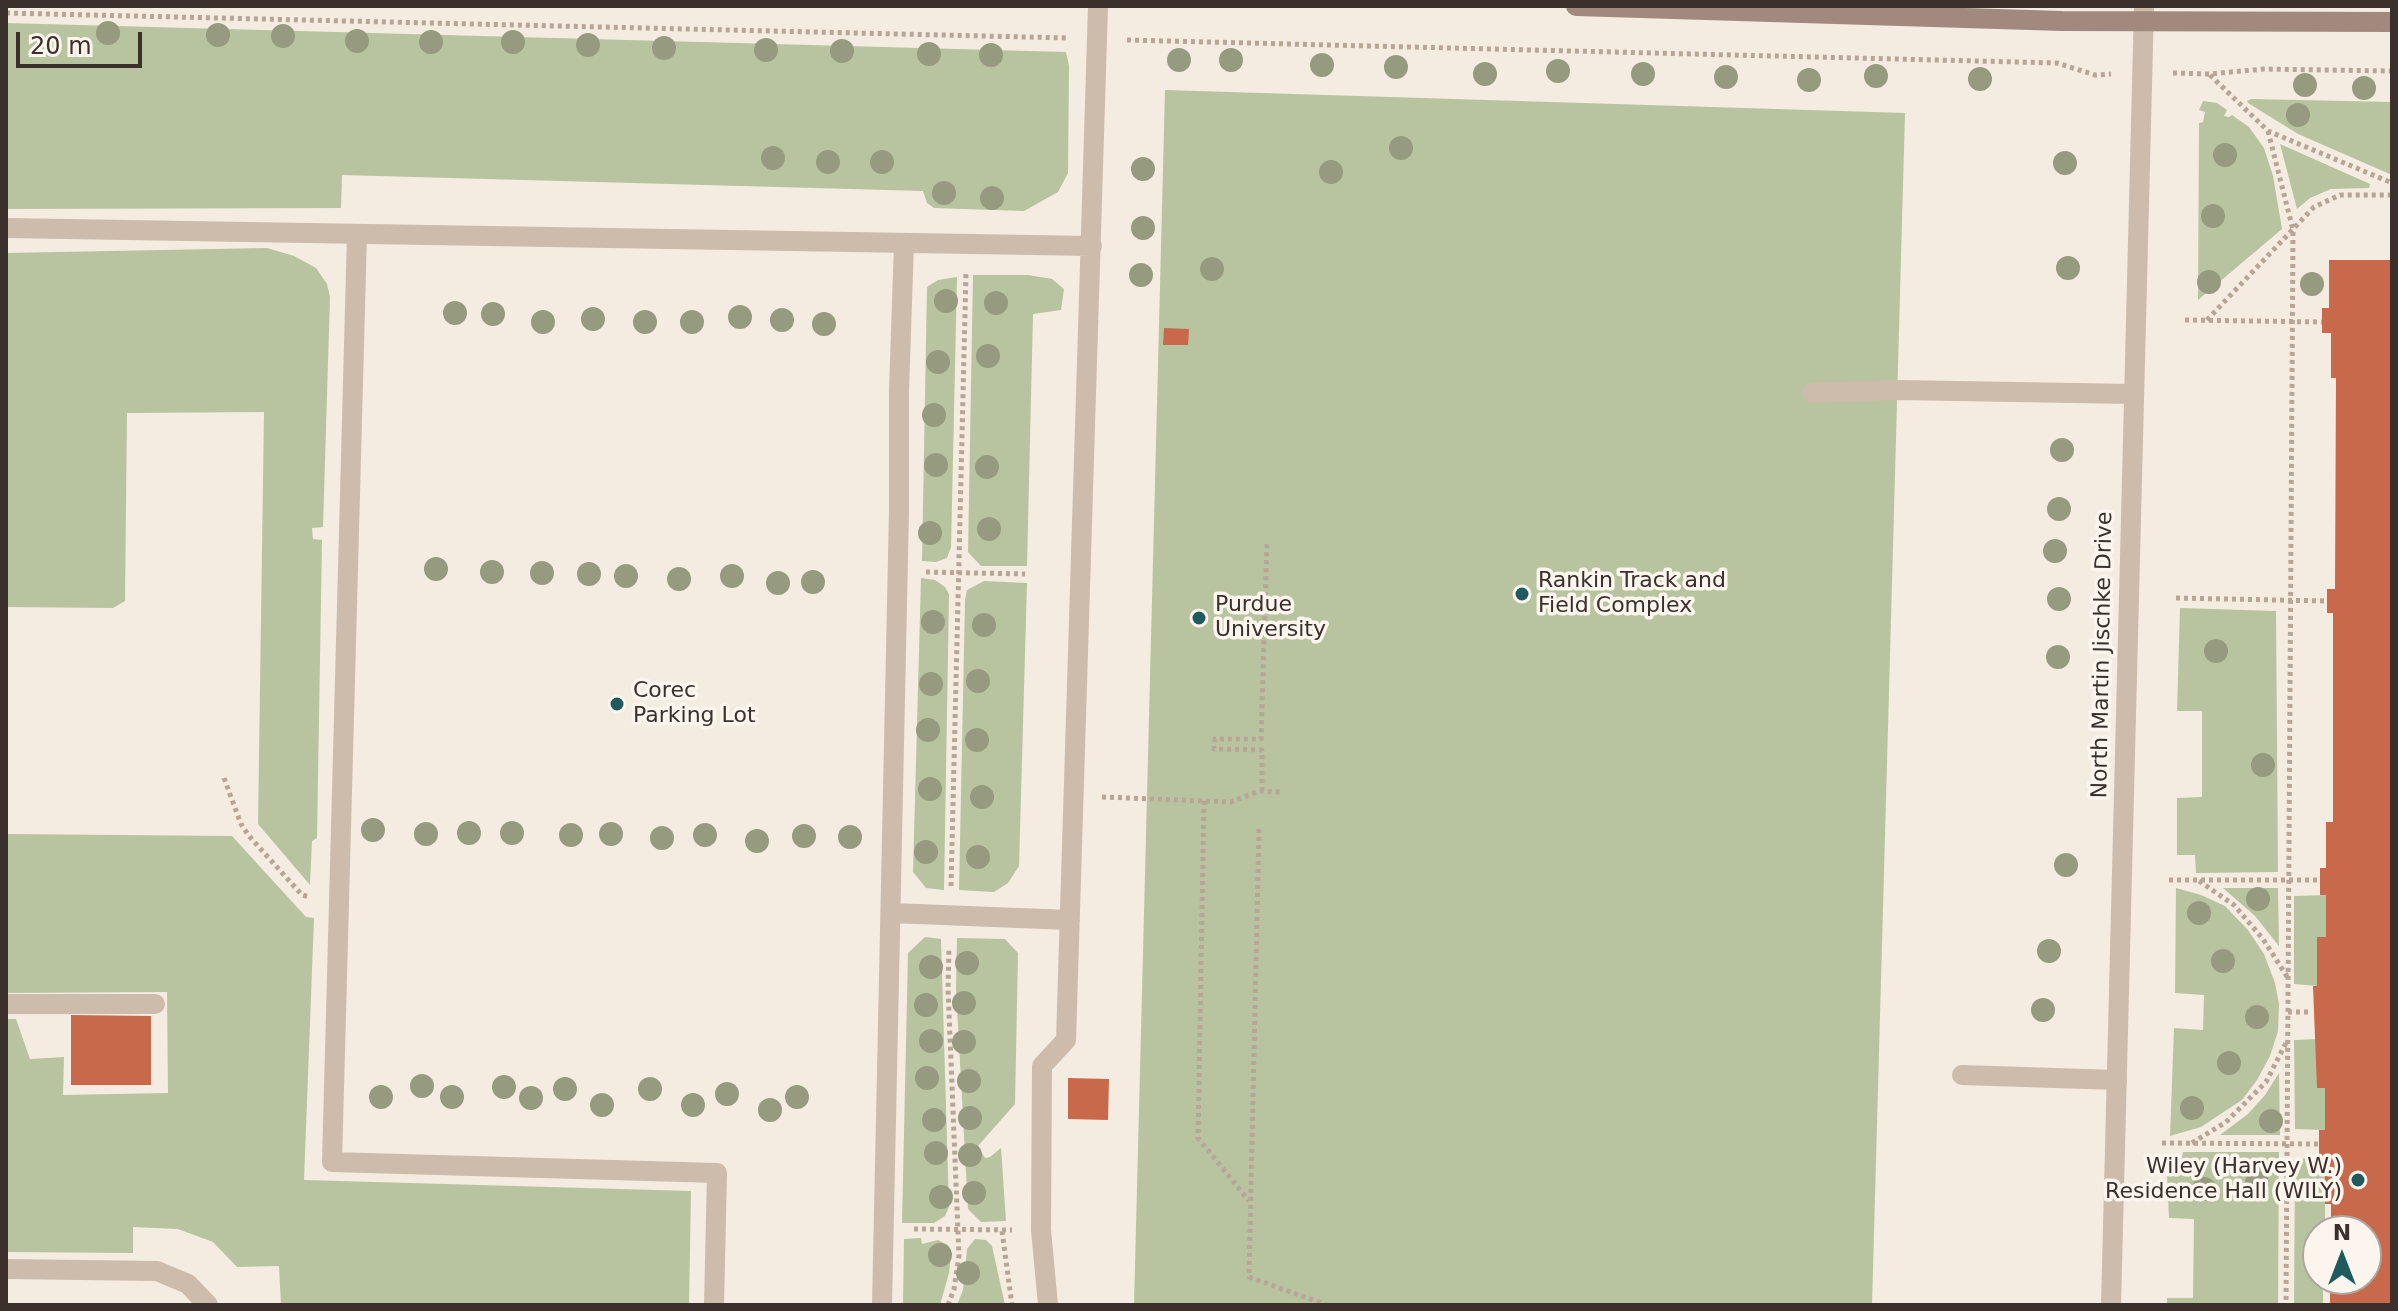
<!DOCTYPE html>
<html>
<head>
<meta charset="utf-8">
<style>
  body { margin:0 }
  #map { position:relative; width:2398px; height:1311px; overflow:hidden; background:#f4ebe1; font-family:"DejaVu Sans",sans-serif }
  canvas { display:block }
  .frame { position:absolute; inset:0; border:8px solid #3b302b; pointer-events:none }
  .north { position:absolute; left:2302px; top:1215px; width:80px; height:80px; box-sizing:border-box; background:#fbf5ee; border:2px solid #aea6a0; border-radius:50%; rotate:0deg; font-size:22px; font-weight:700; line-height:32px; text-align:center; color:#3b302b }
  .north::after { content:''; display:block; margin:auto; width:28px; height:36px; background:#1f5a5e; clip-path:polygon(50% 0,100% 100%,50% 72%,0 100%) }
  .scale { position:absolute; left:16px; top:32px; width:126px; height:36px; box-sizing:border-box; border:4px solid #3b302b; border-top:0; padding-left:10px; font-size:24px; line-height:28px; white-space:nowrap; color:#3b302b; -webkit-text-stroke:6px #fbf5ee; paint-order:stroke }
</style>
</head>
<body>
<div id="map">
<canvas width="2398" height="1311"></canvas>
<div class="frame"></div>
<div class="north">N</div>
<div class="scale">20 m</div>
</div>
<script>
const ctx = document.querySelector('canvas').getContext('2d');
ctx.lineJoin = 'round';
function paint(path, color) {
  ctx.fillStyle = color;
  ctx.fill(path, 'evenodd');
}
function shape(rows) {
  const path = new Path2D();
  for (const r of rows) {
    path.moveTo(r[0], r[1]);
    for (let i = 2; i < r.length; i += 2) path.lineTo(r[i], r[i + 1]);
  }
  return path;
}
function trace(path, color, width, dash) {
  ctx.strokeStyle = color;
  ctx.lineWidth = width;
  ctx.lineCap = dash ? 'butt' : 'round';
  ctx.setLineDash(dash || []);
  ctx.stroke(path);
}
function write(font, color, halo, rows, align = 'center') {
  ctx.font = font + ' "DejaVu Sans",sans-serif';
  ctx.lineWidth = 7;
  ctx.setLineDash([]);
  ctx.textBaseline = 'middle';
  ctx.strokeStyle = halo;
  ctx.fillStyle = color;
  for (const [text, x, y, turn = 0] of rows) {
    ctx.save();
    ctx.translate(x, y);
    ctx.rotate((+turn || 0) * Math.PI / 180);
    ctx.textAlign = isNaN(turn) ? turn : align;
    if (halo) ctx.strokeText(text, 0, 0);
    ctx.fillText(text, 0, 0);
    ctx.restore();
  }
}
paint(shape([
  [6,23,1066,52,1069,66,1068,173,1058,192,1024,211,934,208,927,203,923,191,342,175,341,208,6,209],
  [1165,90,1905,113,1872,1305,1134,1305],
  [2251,99,2392,102,2392,175,2298,134,2248,103,2247,101],
  [2203,101,2217,103,2227,110,2224,116,2229,117,2232,115,2249,127,2264,148,2273,176,2282,229,2198,300,2199,123,2203,122,2205,112,2199,110],
  [2280,144,2370,184,2369,188,2331,189,2310,198,2297,209],
  [267,248,294,256,316,268,327,284,330,297,323,527,312,528,313,539,322,540,317,838,312,841,310,885,258,824,264,412,127,413,125,601,113,608,6,607,6,253],
  [973,275,1028,275,1052,279,1064,289,1061,310,1033,314,1027,566,981,566,968,552],
  [957,277,951,547,947,558,936,562,922,561,927,287,938,280],
  [921,578,935,580,945,587,949,594,944,890,926,888,913,872],
  [984,581,1027,583,1019,866,1008,883,994,892,959,890,965,600,967,590],
  [2180,608,2276,611,2278,872,2196,873,2195,855,2177,855,2177,798,2202,797,2202,711,2177,711],
  [6,834,232,836,306,917,314,918,304,1180,691,1191,689,1305,281,1305,279,1266,237,1267,213,1242,178,1229,133,1227,133,1253,6,1252,6,1019,16,1019,30,1059,64,1057,63,1095,168,1093,167,992,6,993],
  [2176,888,2201,895,2225,906,2248,930,2264,954,2275,983,2279,1004,2278,1031,2270,1056,2257,1080,2242,1100,2201,1127,2170,1136,2174,1028,2203,1030,2204,995,2175,993],
  [2223,888,2278,888,2279,946,2255,916],
  [2326,895,2326,937,2317,938,2317,986,2294,984,2294,896],
  [925,937,941,939,949,1207,945,1216,934,1223,902,1223,908,953],
  [957,938,1005,939,1018,953,1015,1104,978,1146,985,1158,990,1157,1001,1148,1006,1221,981,1222,968,1209,956,989],
  [2317,1039,2317,1088,2325,1088,2325,1130,2295,1129,2294,1040],
  [2279,1073,2280,1135,2220,1135,2248,1114,2265,1095],
  [2183,1152,2279,1152,2278,1305,2167,1305,2167,1298,2193,1298,2194,1219,2169,1218,2167,1173,2180,1170],
  [2325,1157,2325,1231,2318,1231,2318,1279,2323,1279,2323,1305,2294,1305,2295,1159],
  [921,1238,922,1244,938,1240,948,1245,951,1254,949,1273,940,1305,903,1305,904,1239],
  [975,1239,986,1240,992,1246,1005,1305,957,1305,963,1290,967,1249]
]), '#b8c4a0');
paint(shape([
  [2329,260,2392,260,2392,1305,2330,1305,2330,1279,2366,1279,2366,1231,2331,1231,2331,1204,2325,1204,2325,1157,2319,1157,2319,1130,2325,1130,2325,1088,2317,1088,2313,986,2317,986,2317,937,2326,937,2326,895,2320,895,2320,868,2326,868,2326,822,2333,822,2333,613,2327,613,2327,589,2335,589,2336,378,2331,378,2331,333,2322,333,2322,308,2329,308],
  [1164,328,1189,329,1188,345,1163,345],
  [71,1015,151,1016,151,1085,71,1085],
  [1068,1078,1109,1079,1108,1120,1068,1119]
]), '#c8694b');
trace(shape([
  [6,13,1069,38],
  [1127,40,2057,63,2095,75,2111,74],
  [2173,73,2209,74,2264,69,2392,71],
  [2210,75,2268,131,2392,183],
  [2268,131,2293,230,2286,1305],
  [2185,320,2322,322],
  [2207,320,2314,207,2340,195,2392,195],
  [926,572,1025,574],
  [2176,598,2327,601],
  [224,778,241,824,249,836,302,895,310,897],
  [1262,791,1262,750,1214,749,1215,739,1261,739,1267,542],
  [1102,797,1231,802,1259,791,1280,792],
  [1204,801,1198,1138,1249,1201],
  [1259,829,1249,1277,1327,1305],
  [2169,880,2320,880],
  [2199,881,2234,905,2263,939,2288,978],
  [951,886,966,273],
  [2288,1012,2312,1012],
  [2162,1143,2319,1144],
  [2192,1143,2226,1122,2266,1082,2287,1041],
  [914,1229,1012,1230],
  [1002,1231,1012,1305],
  [948,1305,954,1289,959,1256,948,989,949,947]
]), '#b9a596', 5, [4, 4]);
trace(shape([
  [6,228,1092,246],
  [357,234,332,1162,717,1173,714,1305],
  [1812,393,1898,390,2133,394],
  [891,913,1070,920],
  [6,1004,155,1004],
  [1962,1075,2117,1080],
  [6,1269,157,1271,188,1284,208,1305],
  [882,1305,899,510,899,391,904,243],
  [1048,1305,1041,1230,1042,1066,1066,1040,1098,6]
]), '#cdbbac', 20);
trace(shape([
  [2111,1305,2144,6]
]), '#cdbbac', 20);
trace(shape([
  [1576,6,2062,21,2392,22]
]), '#a18a7d', 20);
ctx.fillStyle = '#969b7f';
for (const [x, y] of [
  [108,33],
  [218,35],
  [283,36],
  [357,41],
  [431,42],
  [513,42],
  [588,45],
  [664,48],
  [766,50],
  [842,51],
  [929,54],
  [991,55],
  [1179,60],
  [1231,60],
  [1322,65],
  [1396,67],
  [1558,71],
  [1485,74],
  [1643,74],
  [1876,76],
  [1726,77],
  [1980,79],
  [1809,80],
  [2305,85],
  [2364,88],
  [2298,115],
  [1401,148],
  [2225,155],
  [773,158],
  [828,162],
  [882,162],
  [2065,163],
  [1143,169],
  [1331,172],
  [944,193],
  [992,198],
  [2213,216],
  [1143,228],
  [2068,268],
  [1212,269],
  [1141,275],
  [2209,282],
  [2312,284],
  [946,301],
  [996,303],
  [455,313],
  [493,314],
  [740,317],
  [593,319],
  [782,320],
  [543,322],
  [645,322],
  [692,322],
  [824,324],
  [988,356],
  [938,362],
  [934,415],
  [2062,450],
  [936,465],
  [987,467],
  [2059,509],
  [989,529],
  [930,533],
  [2055,551],
  [436,569],
  [492,572],
  [542,573],
  [589,574],
  [626,576],
  [732,576],
  [679,579],
  [813,582],
  [778,583],
  [2059,599],
  [933,622],
  [984,625],
  [2216,651],
  [2058,657],
  [978,681],
  [931,684],
  [928,730],
  [977,740],
  [2263,765],
  [930,789],
  [982,797],
  [373,830],
  [469,833],
  [512,833],
  [426,834],
  [611,834],
  [571,835],
  [705,835],
  [804,836],
  [850,837],
  [662,838],
  [757,841],
  [926,852],
  [978,857],
  [2066,865],
  [2258,899],
  [2199,913],
  [2049,951],
  [2223,961],
  [967,963],
  [931,967],
  [964,1003],
  [926,1005],
  [2043,1010],
  [2257,1017],
  [931,1041],
  [964,1042],
  [2229,1063],
  [927,1078],
  [969,1081],
  [422,1086],
  [504,1087],
  [565,1089],
  [650,1089],
  [727,1094],
  [381,1097],
  [452,1097],
  [797,1097],
  [531,1098],
  [602,1105],
  [693,1105],
  [2192,1108],
  [770,1110],
  [970,1118],
  [934,1120],
  [2271,1121],
  [936,1153],
  [970,1155],
  [2257,1183],
  [2204,1189],
  [974,1193],
  [941,1197],
  [940,1255],
  [968,1273]
]) {
  ctx.beginPath();
  ctx.arc(x, y, 12, 0, 2 * Math.PI);
  ctx.fill();
}
for (const [x, y, r, color] of [
  [1522,594,8,"#1f5a5e"],
  [1199,618,8,"#1f5a5e"],
  [617,704,8,"#1f5a5e"],
  [2358,1180,8,"#1f5a5e"]
]) {
  const dot = new Path2D();
  dot.arc(x, y, r, 0, 2 * Math.PI);
  ctx.fillStyle = color;
  ctx.fill(dot);
  trace(dot, '#fbf5ee', 3);
}
write('22px', '#3b302b', '#fbf5ee', [
  ["Rankin Track and",1538,581],
  ["Field Complex",1538,606],
  ["Purdue",1215,605],
  ["University",1215,630],
  ["Corec",633,691],
  ["Parking Lot",633,716],
  ["Wiley (Harvey W.)",2342,1167,"right"],
  ["Residence Hall (WILY)",2342,1192,"right"]
], 'left');
write('22px', '#3b302b', '#fbf5ee', [
  ["North Martin Jischke Drive",2103,655,-89]
]);
</script>
</body>
</html>
